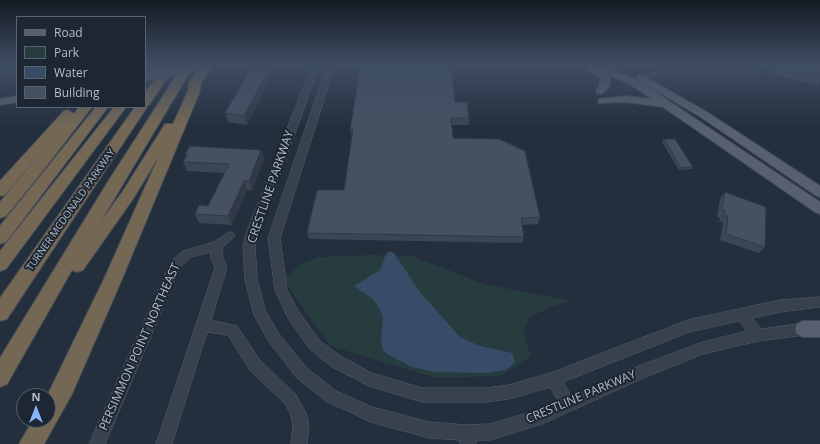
<!DOCTYPE html>
<html>
<head>
<meta charset="utf-8">
<style>
  body { margin:0 }
  #map { position:relative; width:820px; height:444px; overflow:hidden; background:#242f3e; font-family:"Open Sans",sans-serif }
  canvas { display:block }
  .legend { position:absolute; left:16px; top:16px; width:130px; height:92px; box-sizing:border-box; background:#1d2633; border:1px solid #59626f; margin:0; padding:5px 7px; list-style:none; font-size:12px; color:#b4bcc9 }
  .legend li { display:flex; align-items:center; gap:8px; height:20px }
  .legend b { width:20px; border:1px solid #59626f }
  .north { position:absolute; left:16px; top:388px; width:40px; height:40px; box-sizing:border-box; background:#1d2633; border:1px solid #59626f; border-radius:50%; rotate:0deg; font-size:11px; font-weight:700; line-height:16px; text-align:center; color:#b4bcc9 }
  .north::after { content:''; display:block; margin:auto; width:14px; height:18px; background:#8ab4f8; clip-path:polygon(50% 0,100% 100%,50% 72%,0 100%) }
</style>
</head>
<body>
<div id="map">
<canvas width="820" height="444"></canvas>
<ul class="legend">
<li><b style="height:5px;background:#56606e"></b>Road</li>
<li><b style="height:11px;background:#263c3f"></b>Park</li>
<li><b style="height:11px;background:#394c67"></b>Water</li>
<li><b style="height:11px;background:#455162"></b>Building</li>
</ul>
<div class="north">N</div>
</div>
<script>
const ctx = document.querySelector('canvas').getContext('2d');
ctx.lineJoin = 'round';
function paint(path, color) {
  ctx.fillStyle = color;
  ctx.fill(path, 'evenodd');
}
function shape(rows) {
  const path = new Path2D();
  for (const r of rows) {
    path.moveTo(r[0], r[1]);
    for (let i = 2; i < r.length; i += 2) path.lineTo(r[i], r[i + 1]);
  }
  return path;
}
function trace(path, color, width, dash) {
  ctx.strokeStyle = color;
  ctx.lineWidth = width;
  ctx.lineCap = dash ? 'butt' : 'round';
  ctx.setLineDash(dash || []);
  ctx.stroke(path);
}
function write(font, color, halo, rows, align = 'center') {
  ctx.font = font + ' "Open Sans",sans-serif';
  ctx.lineWidth = 4;
  ctx.setLineDash([]);
  ctx.textBaseline = 'middle';
  ctx.strokeStyle = halo;
  ctx.fillStyle = color;
  for (const [text, x, y, turn = 0] of rows) {
    ctx.save();
    ctx.translate(x, y);
    ctx.rotate((+turn || 0) * Math.PI / 180);
    ctx.textAlign = isNaN(turn) ? turn : align;
    if (halo) ctx.strokeText(text, 0, 0);
    ctx.fillText(text, 0, 0);
    ctx.restore();
  }
}
paint(shape([
  [369,255,412,256,484,284,572,301,553,306,530,317,523,332,531,356,501,376,437,378,330,346,291,291,285,277,302,264,318,257]
]), '#263c3f');
paint(shape([
  [390,251,394,253,420,292,460,337,480,346,512,353,515,361,511,366,505,370,488,373,435,372,412,367,387,354,382,348,381,337,383,318,379,308,373,299,354,286,380,270,386,254]
]), '#394c67');
const minor = shape([
  [312,65,320,65,258,234,255,247,257,279,265,310,279,334,307,368,336,391,372,407,429,422,467,425,490,424,541,409,558,401,550,387,509,399,485,402,422,402,369,386,332,367,310,349,289,320,275,290,268,238,327,65,335,65,280,238,287,290,299,312,320,341,342,357,372,373,422,388,485,388,509,385,553,372,688,320,780,300,820,297,820,307,780,312,752,318,761,329,820,321,820,333,758,341,703,354,641,379,542,424,490,440,476,440,476,444,460,444,460,440,429,438,371,422,326,401,297,378,269,342,254,315,245,279,243,247,246,234,312,65],
  [739,321,747,331,703,342,631,369,571,396,563,382,689,332,739,321],
  [753,65,761,65,758,72,746,75,685,72,656,76,632,83,628,81,655,72,685,68,745,71,752,69,753,65],
  [229,232,233,233,235,236,223,247,222,256,227,268,211,320,237,326,259,359,296,395,306,413,309,426,307,444,291,444,293,426,291,415,286,405,249,369,228,335,207,332,172,444,156,444,215,268,210,256,211,252,191,257,180,267,105,444,89,444,171,261,183,251,214,242,229,232]
]);
const major = shape([
  [584,65,597,65,636,79,820,202,820,214,815,212,663,107,626,102,599,103,598,101,599,99,626,96,652,99,628,83,608,75,610,78,610,84,606,91,601,94,597,93,596,91,600,84,600,79,588,70,584,65],
  [642,75,707,112,820,186,820,197,815,195,699,116,638,80,637,78,638,76,642,75],
  [17,96,17,102,0,105,0,99,17,96],
  [803,321,820,321,820,337,803,337,797,334,795,329,797,324,803,321]
]);
const highway = shape([
  [146,65,158,65,149,76,145,77,146,65],
  [165,65,176,65,149,105,146,105,147,107,7,319,0,321,0,298,135,107,145,107,145,93,165,65],
  [183,65,194,65,101,221,123,191,165,124,173,124,188,91,189,83,201,65,212,65,201,83,200,91,122,279,72,394,44,444,19,444,33,420,48,420,47,396,104,279,159,156,133,199,83,270,77,272,72,270,7,384,0,387,0,358,109,180,183,65],
  [79,107,92,107,37,178,6,216,0,218,0,202,56,135,5,195,0,196,0,181,64,111,68,110,74,114,79,107],
  [96,107,108,107,6,242,0,244,0,226,96,107],
  [114,107,126,107,6,269,0,271,0,251,114,107]
]);
trace(minor, '#565f6c', 1);
trace(major, '#414a57', 2);
trace(highway, '#434c59', 2);
paint(minor, '#38414e');
paint(major, '#56606e');
paint(highway, '#746855');
const majorBridge = shape([
  [145,75,198,65]
]);
trace(majorBridge, '#414a57', 12, []);
trace(majorBridge, '#56606e', 11);
paint(shape([
  [771,65,820,65,820,81,817,85,771,74],
  [270,80,247,125,228,122,225,113],
  [455,102,469,118,469,125,452,125,453,138,540,217,538,224,522,225,524,237,522,243,309,239,307,233,344,190,352,135,351,135,350,129],
  [664,139,693,167,692,169,679,170,662,142],
  [261,150,264,159,252,190,247,190,232,225,199,223,195,214,208,206,225,173,187,171,183,162,186,157,185,154],
  [725,192,765,247,759,253,720,240,723,223,719,221,720,218,717,217,720,199]
]), '#3b4654');
paint(shape([
  [0,68,5,68,17,69,17,83,12,84,9,80,0,82],
  [268,71,270,80,247,125,244,116],
  [261,150,264,159,252,190,249,181],
  [244,181,247,190,232,225,228,216]
]), '#303945');
const building = shape([
  [0,65,17,65,17,69,3,72,5,68,0,68,0,65],
  [361,65,449,65,449,66,451,66,455,102,467,102,469,118,451,118,453,138,499,139,525,151,540,217,521,218,524,237,307,233,317,190,344,190,353,129,350,129,361,65],
  [789,65,820,65,820,72,789,65],
  [250,71,268,71,244,116,225,113,250,71],
  [664,139,675,139,693,167,681,168,664,139],
  [190,146,261,150,249,181,244,181,228,216,195,214,199,205,208,206,229,164,183,162,188,154,185,154,190,146],
  [725,192,766,207,765,247,726,234,728,216,724,215,725,211,722,210,725,192]
]);
paint(building, '#455162');
trace(building, '#303945', 1);
const sky = ctx.createLinearGradient(0, 0, 0, 127);
sky.addColorStop(0, '#141a22');
sky.addColorStop(0.51, '#3f4d63');
sky.addColorStop(1, '#3f4d6300');
ctx.fillStyle = sky;
ctx.fillRect(0, 0, 820, 127);
write('10px', '#b4bcc9', '#1d2633', [
  ["TURNER MCDONALD PARKWAY",71,210,-55]
]);
write('12px', '#b4bcc9', '#1d2633', [
  ["CRESTLINE PARKWAY",271,187,-71],
  ["PERSIMMON POINT NORTHEAST",140,347,-66],
  ["CRESTLINE PARKWAY",581,397,-23]
]);
</script>
</body>
</html>
